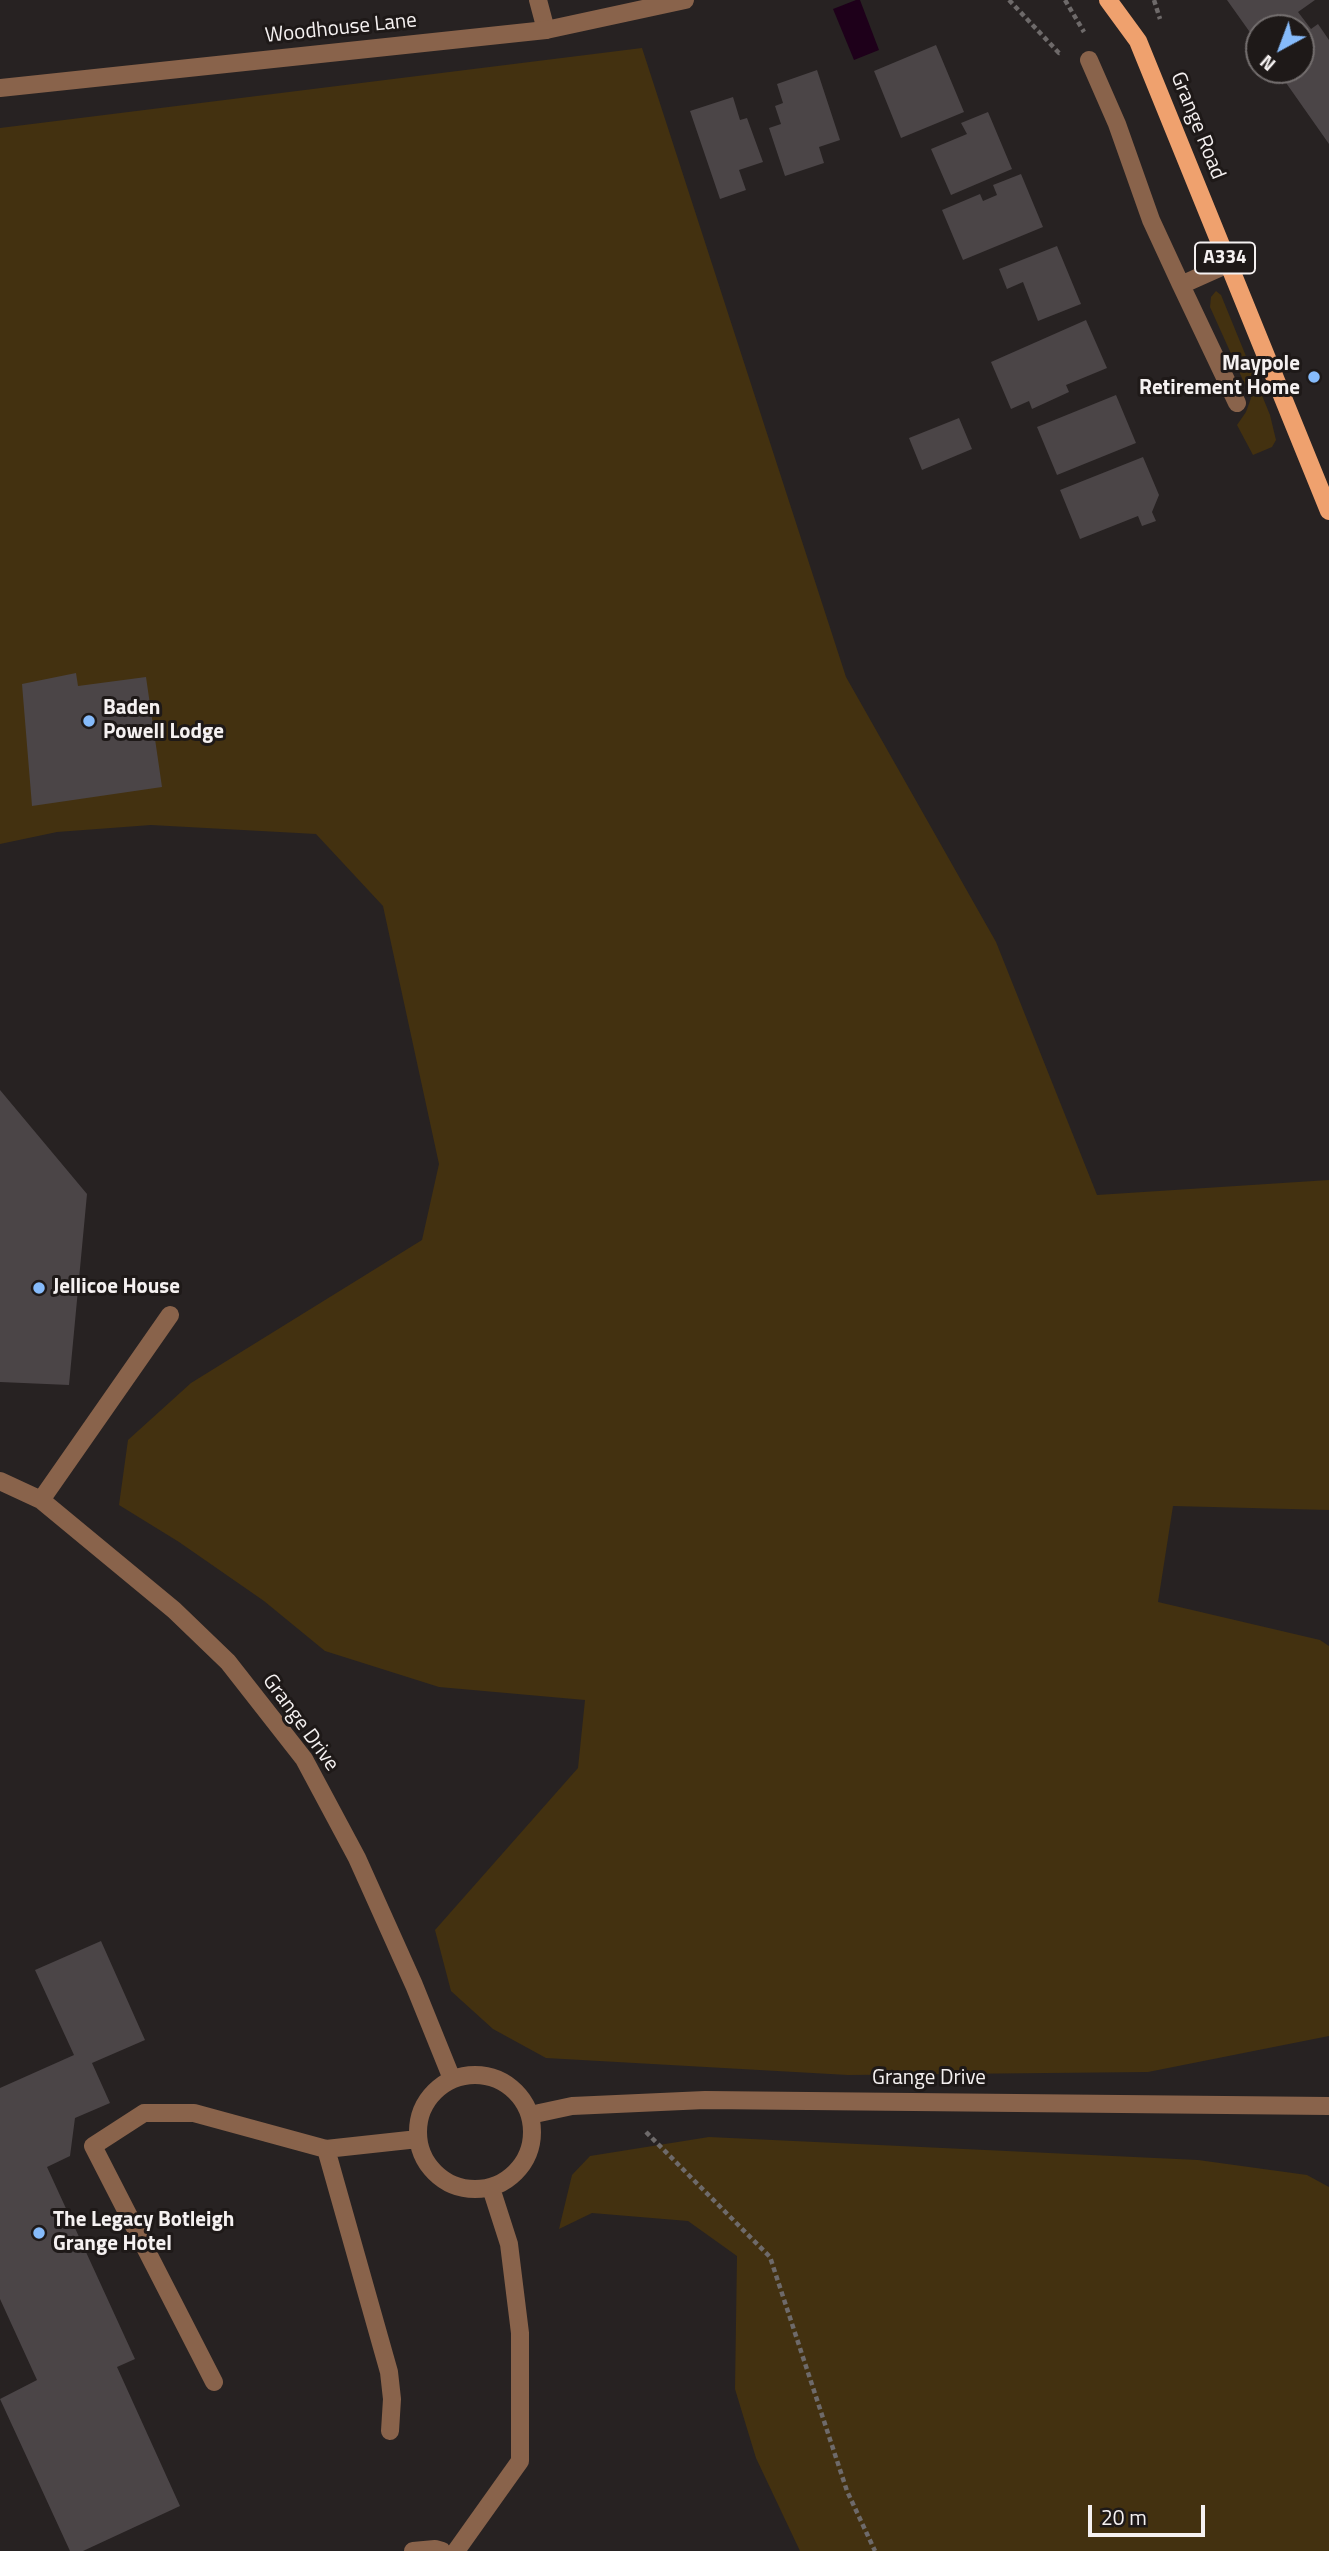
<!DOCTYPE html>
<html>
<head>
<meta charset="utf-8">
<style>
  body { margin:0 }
  #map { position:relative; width:1329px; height:2551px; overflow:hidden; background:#272222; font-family:"Titillium Web",sans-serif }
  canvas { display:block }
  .north { position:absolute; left:1245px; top:14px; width:70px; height:70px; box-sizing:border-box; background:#1e1918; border:2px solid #746f6f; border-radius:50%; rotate:221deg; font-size:19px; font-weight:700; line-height:28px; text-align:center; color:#f5f1f1 }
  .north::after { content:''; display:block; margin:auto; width:24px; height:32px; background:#86bbfb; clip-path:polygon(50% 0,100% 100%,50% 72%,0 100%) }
  .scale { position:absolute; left:1088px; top:2505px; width:117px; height:32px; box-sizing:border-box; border:4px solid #f5f1f1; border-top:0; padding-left:9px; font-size:21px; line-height:24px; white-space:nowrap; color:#f5f1f1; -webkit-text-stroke:5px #1e1918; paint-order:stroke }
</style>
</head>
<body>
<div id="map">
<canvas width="1329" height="2551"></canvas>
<div class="north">N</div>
<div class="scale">20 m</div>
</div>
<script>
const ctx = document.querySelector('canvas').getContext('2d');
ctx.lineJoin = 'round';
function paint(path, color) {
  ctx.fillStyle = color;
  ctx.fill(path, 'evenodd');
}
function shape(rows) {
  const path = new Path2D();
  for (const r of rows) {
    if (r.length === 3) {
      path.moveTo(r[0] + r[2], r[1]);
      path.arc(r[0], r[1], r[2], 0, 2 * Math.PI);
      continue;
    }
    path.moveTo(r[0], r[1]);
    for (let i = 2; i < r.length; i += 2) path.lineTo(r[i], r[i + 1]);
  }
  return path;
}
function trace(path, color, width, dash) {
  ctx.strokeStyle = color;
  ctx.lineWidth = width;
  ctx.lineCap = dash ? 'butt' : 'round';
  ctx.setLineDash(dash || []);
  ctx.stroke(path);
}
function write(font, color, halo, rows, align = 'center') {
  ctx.font = font + ' "Titillium Web",sans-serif';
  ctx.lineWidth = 6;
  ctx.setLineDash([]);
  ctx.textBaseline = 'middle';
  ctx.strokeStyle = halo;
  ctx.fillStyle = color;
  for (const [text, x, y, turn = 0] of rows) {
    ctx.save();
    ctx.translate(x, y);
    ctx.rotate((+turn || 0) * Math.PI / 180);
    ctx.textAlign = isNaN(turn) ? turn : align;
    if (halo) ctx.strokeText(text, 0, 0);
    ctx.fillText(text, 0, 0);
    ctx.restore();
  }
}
paint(shape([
  [642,48,846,677,996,942,1097,1195,1329,1180,1329,1510,1173,1506,1158,1602,1320,1640,1329,1646,1329,2036,1148,2072,848,2075,546,2058,493,2029,451,1991,435,1930,578,1768,585,1700,439,1687,325,1651,264,1601,179,1542,119,1505,128,1440,191,1383,422,1240,439,1164,383,906,316,834,151,825,57,832,0,844,0,128],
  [1216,291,1221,295,1270,415,1276,440,1272,447,1253,455,1237,425,1246,412,1251,398,1210,307,1211,297],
  [709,2137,1198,2160,1307,2175,1329,2187,1329,2551,800,2551,756,2458,735,2389,737,2256,688,2221,592,2213,559,2229,572,2175,590,2156]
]), '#433110');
paint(shape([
  [856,0,860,0,879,50,854,60,833,9]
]), '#1e001a');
paint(shape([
  [1227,0,1315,0,1298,12,1311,29,1318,24,1329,40,1329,144,1277,70,1301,70,1301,28,1259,28,1259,45],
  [936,45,964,112,901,138,874,71],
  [817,70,840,140,819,147,824,163,785,176,769,128,781,124,775,106,783,103,777,84],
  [733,97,740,120,747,118,763,162,739,170,746,190,720,199,690,111],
  [988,112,1012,169,951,195,931,149,967,134,961,123],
  [1021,174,1043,227,963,260,942,210,980,194,983,201,997,195,993,185],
  [1057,246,1081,304,1038,321,1023,282,1007,289,999,269],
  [1086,320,1107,368,1066,385,1069,392,1032,409,1029,401,1011,409,991,362],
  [1116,395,1136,443,1057,475,1037,427],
  [959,418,972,449,922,470,909,438],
  [1143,457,1159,495,1152,512,1156,521,1142,526,1138,516,1080,539,1060,490],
  [76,673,78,686,146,677,162,787,32,806,22,684],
  [0,1090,87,1194,69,1385,0,1382],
  [101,1941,145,2040,92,2063,110,2103,75,2118,70,2156,47,2167,135,2359,117,2367,180,2506,83,2551,70,2551,0,2399,37,2380,0,2299,0,2088,74,2055,35,1970]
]), '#4b4547');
trace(shape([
  [1009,0,1059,53,1062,52],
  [1065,0,1084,32],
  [1154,0,1160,19],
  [646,2132,770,2257,847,2491,875,2551]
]), '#6e6a6a', 4.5, [5, 3.5]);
trace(shape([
  [538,0,546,30],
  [1089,60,1117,124,1151,220,1181,285],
  [1228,264,1181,285,1237,403],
  [0,1481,41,1500,174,1610,228,1662,304,1759,357,1858,414,1985,452,2079],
  [41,1500,170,1315],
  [475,2132,57],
  [530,2115,572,2106,705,2100,1329,2106],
  [326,2149,389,2372,392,2399,390,2431],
  [214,2382,93,2146,144,2113,194,2113,326,2149,418,2139],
  [413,2551,435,2549,442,2551],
  [456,2551,520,2461,520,2333,509,2244,491,2188]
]), '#89634b', 18);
trace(shape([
  [0,88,546,30,685,0]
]), '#89634b', 18);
trace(shape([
  [1108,0,1138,41,1329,511]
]), '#efa16e', 18);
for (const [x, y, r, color] of [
  [1314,377,7,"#86bbfb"],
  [89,721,7,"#86bbfb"],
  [39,1288,7,"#86bbfb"],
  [39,2233,7,"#86bbfb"]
]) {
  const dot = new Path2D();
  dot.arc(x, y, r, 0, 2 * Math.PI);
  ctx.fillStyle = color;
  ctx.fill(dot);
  trace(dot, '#1e1918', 2.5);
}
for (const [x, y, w] of [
  [1225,258,60]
]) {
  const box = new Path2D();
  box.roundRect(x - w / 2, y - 15.5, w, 31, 5);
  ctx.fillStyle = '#1e1918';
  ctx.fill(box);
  trace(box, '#f5f1f1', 2);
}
write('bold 19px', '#f5f1f1', null, [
  ["A334",1225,258]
]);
write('21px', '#f5f1f1', '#1e1918', [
  ["Woodhouse Lane",341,29,-6],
  ["Grange Road",1197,126,68],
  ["Grange Drive",300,1723,54],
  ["Grange Drive",929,2079]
]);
write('bold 21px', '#f5f1f1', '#1e1918', [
  ["Maypole",1300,365,"right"],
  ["Retirement Home",1300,389,"right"],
  ["Baden",103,709],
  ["Powell Lodge",103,733],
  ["Jellicoe House",53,1288],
  ["The Legacy Botleigh",53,2221],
  ["Grange Hotel",53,2245]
], 'left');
</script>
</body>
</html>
